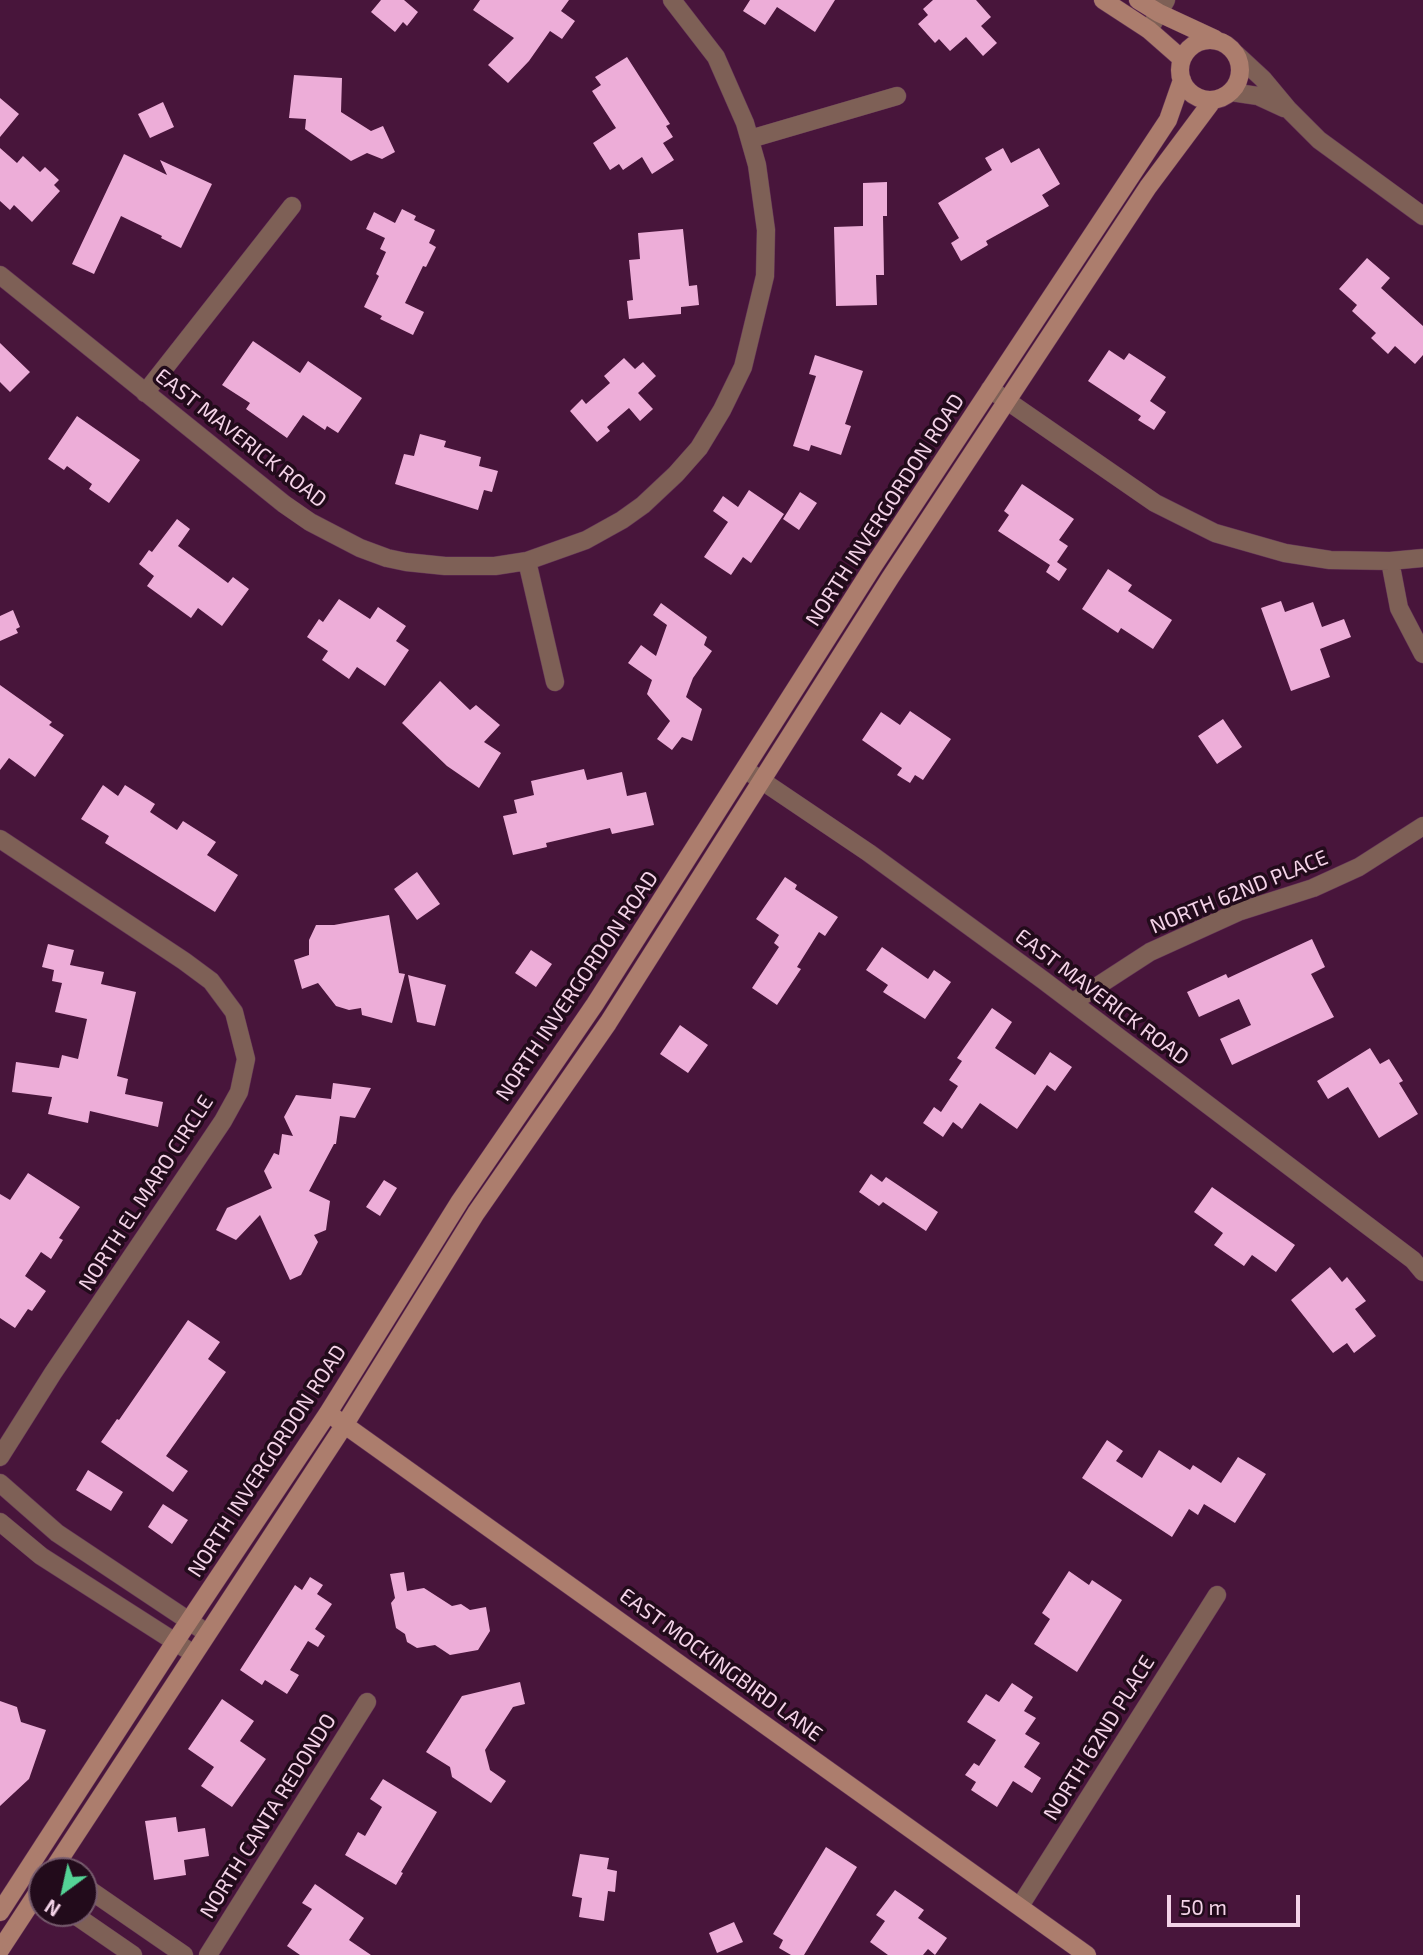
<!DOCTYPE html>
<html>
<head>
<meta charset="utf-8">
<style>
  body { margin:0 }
  #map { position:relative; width:1423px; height:1955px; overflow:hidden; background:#48153b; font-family:"Exo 2",sans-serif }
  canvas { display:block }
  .north { position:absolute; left:28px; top:1857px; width:70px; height:70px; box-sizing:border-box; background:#220b1b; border:2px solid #765b6d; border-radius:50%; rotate:213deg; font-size:19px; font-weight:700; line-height:28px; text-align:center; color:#f4d3e8 }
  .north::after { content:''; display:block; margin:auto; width:24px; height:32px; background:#54d396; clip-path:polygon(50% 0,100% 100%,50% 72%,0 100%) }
  .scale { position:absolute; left:1167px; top:1895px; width:133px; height:32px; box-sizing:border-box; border:4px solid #f4d3e8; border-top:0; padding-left:9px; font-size:21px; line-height:24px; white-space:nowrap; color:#f4d3e8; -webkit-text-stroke:5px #220b1b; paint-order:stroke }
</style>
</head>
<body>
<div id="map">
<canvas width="1423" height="1955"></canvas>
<div class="north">N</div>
<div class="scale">50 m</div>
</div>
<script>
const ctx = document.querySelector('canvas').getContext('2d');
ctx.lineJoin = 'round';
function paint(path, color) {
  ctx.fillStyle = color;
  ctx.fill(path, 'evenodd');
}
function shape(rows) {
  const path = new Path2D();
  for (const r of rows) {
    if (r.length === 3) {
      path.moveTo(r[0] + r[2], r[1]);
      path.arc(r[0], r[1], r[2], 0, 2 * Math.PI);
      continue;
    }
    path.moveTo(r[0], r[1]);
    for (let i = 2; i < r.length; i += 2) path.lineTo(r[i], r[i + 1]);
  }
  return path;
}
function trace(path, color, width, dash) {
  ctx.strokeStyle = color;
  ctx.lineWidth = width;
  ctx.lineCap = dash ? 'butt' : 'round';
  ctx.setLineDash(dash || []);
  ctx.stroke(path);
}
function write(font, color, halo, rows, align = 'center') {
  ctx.font = font + ' "Exo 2",sans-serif';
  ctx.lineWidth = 7;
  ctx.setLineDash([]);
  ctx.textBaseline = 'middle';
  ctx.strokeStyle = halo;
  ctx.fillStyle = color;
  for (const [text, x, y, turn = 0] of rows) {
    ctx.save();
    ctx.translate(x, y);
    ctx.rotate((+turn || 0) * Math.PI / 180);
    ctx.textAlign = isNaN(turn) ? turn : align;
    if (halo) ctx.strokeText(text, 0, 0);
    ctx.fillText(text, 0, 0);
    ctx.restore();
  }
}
paint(shape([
  [381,0,404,0,418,12,407,26,403,22,395,32,371,12],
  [480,0,569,0,561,11,575,21,562,39,550,31,529,61,508,83,488,65,514,38,473,10],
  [750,0,835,0,815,32,777,7,765,25,743,11],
  [933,0,976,0,991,17,981,26,997,43,983,56,966,37,950,51,939,39,935,43,918,24,928,15,923,9],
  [627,57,670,124,666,126,673,137,663,143,674,160,652,174,642,157,623,170,619,164,610,170,593,143,616,128,592,91,601,85,595,77],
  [294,75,342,78,341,112,371,131,383,126,395,152,382,159,367,153,351,161,305,129,306,119,289,118],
  [0,98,19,114,0,137],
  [163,102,174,127,150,138,138,114],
  [0,148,17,163,23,156,40,172,45,167,59,180,54,185,60,191,32,222,14,205,10,210,0,201],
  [1003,148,1011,163,1039,148,1060,184,1042,195,1049,206,986,241,988,245,961,261,951,243,959,238,938,203,992,170,985,158],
  [124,154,167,175,160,160,212,184,181,248,161,238,162,236,121,216,94,274,72,264],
  [887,182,887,216,883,216,884,275,876,275,877,305,836,306,834,227,863,226,863,183],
  [402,209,416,216,414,220,435,230,429,243,436,247,426,267,423,266,405,303,424,312,413,335,380,319,382,316,364,307,379,276,376,274,386,252,380,249,385,238,366,229,374,212,395,223],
  [683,229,689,286,697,285,699,305,681,307,681,314,629,319,627,301,633,300,629,260,640,259,638,233],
  [1367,258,1390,278,1381,288,1423,326,1423,355,1415,364,1395,346,1388,354,1371,338,1376,333,1352,311,1357,305,1339,289],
  [253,341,300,373,308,361,362,398,338,433,327,426,325,430,303,415,287,438,246,409,250,403,222,385],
  [0,343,30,372,10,392,0,382],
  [1109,350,1124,360,1129,353,1166,377,1150,401,1166,412,1154,430,1138,420,1141,416,1088,381],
  [815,355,863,371,845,424,851,426,841,455,811,445,809,451,793,446,816,376,809,374],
  [624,358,635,369,643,362,656,376,638,393,653,409,640,421,629,408,607,427,610,431,597,442,570,411,582,399,586,404,610,383,604,376],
  [77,416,140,460,109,503,89,489,92,484,67,466,64,470,48,459],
  [420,434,446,441,444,447,481,457,479,466,498,471,492,492,484,490,478,510,395,484,404,454,414,456],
  [1022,484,1074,519,1059,540,1068,546,1057,562,1067,569,1059,581,1046,572,1050,565,998,531,1009,515,1004,511],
  [749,490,784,514,751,563,743,557,731,575,704,557,728,522,713,511,723,496,738,507],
  [800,492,817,503,799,530,783,519],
  [177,519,190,529,178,546,228,583,233,577,249,589,222,626,198,608,191,618,147,586,154,576,139,564,149,550,152,552],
  [1108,569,1132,585,1128,591,1172,620,1153,649,1121,628,1118,633,1082,609],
  [339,599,370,619,378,607,406,626,396,641,409,650,385,686,357,667,349,679,322,660,328,651,307,637,319,619,323,622],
  [1281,601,1285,612,1313,602,1322,627,1344,619,1351,637,1320,649,1330,677,1291,691,1261,608],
  [661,603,707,637,704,645,712,651,693,678,686,697,702,709,692,741,682,737,672,750,657,739,670,721,647,694,652,680,628,663,641,645,656,656,667,625,653,615],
  [13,610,20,627,16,629,18,633,0,641,0,616],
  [440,681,470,710,476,705,500,725,484,742,501,753,479,788,447,766,402,723],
  [0,685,52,722,49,725,64,735,35,777,9,758,0,770],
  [910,711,951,739,923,780,915,775,910,783,897,775,902,768,862,740,881,712,900,725],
  [1223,719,1242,747,1217,764,1198,736],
  [584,769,587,780,622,772,627,796,646,792,654,825,612,834,610,828,546,843,547,847,513,855,503,816,517,813,514,800,534,795,531,781],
  [103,785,118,796,125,785,155,804,150,812,177,830,183,821,216,842,207,855,238,875,215,912,105,843,109,836,81,819],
  [417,872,440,904,417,920,394,889],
  [785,877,797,885,795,889,838,917,825,936,819,932,797,967,801,969,777,1005,752,988,779,947,774,943,779,935,756,919],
  [389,915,399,973,405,974,392,1023,362,1015,361,1008,349,1010,336,1006,318,983,302,989,294,960,309,955,309,940,316,925,334,925],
  [1312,939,1325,967,1311,974,1334,1017,1232,1065,1220,1039,1251,1025,1239,999,1199,1017,1187,992,1226,974,1228,978],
  [48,944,74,950,70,965,104,972,101,984,136,992,117,1076,128,1079,125,1094,163,1102,158,1127,90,1111,88,1123,48,1114,52,1097,12,1092,16,1062,59,1068,62,1055,78,1059,87,1019,55,1012,62,983,52,981,54,970,42,967],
  [882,947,928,979,934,970,951,982,925,1019,883,992,888,985,866,970],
  [531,950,552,964,536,987,515,973],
  [408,975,446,985,435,1026,417,1022],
  [992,1008,1012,1022,995,1048,1035,1075,1050,1052,1072,1067,1055,1091,1047,1085,1017,1129,980,1103,962,1129,953,1122,943,1137,923,1123,934,1107,941,1112,958,1086,949,1080,962,1061,957,1058],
  [680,1025,708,1045,688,1073,660,1054],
  [1370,1048,1380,1064,1389,1059,1403,1081,1399,1083,1418,1114,1379,1138,1348,1087,1328,1099,1317,1081],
  [333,1083,371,1088,355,1118,340,1116,336,1144,334,1144,309,1191,330,1201,326,1230,314,1235,318,1242,301,1275,290,1280,260,1215,236,1240,216,1230,227,1208,272,1188,264,1171,274,1153,279,1155,282,1134,293,1136,284,1117,296,1095,331,1099],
  [28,1173,80,1207,59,1238,63,1240,51,1259,41,1252,25,1276,46,1291,32,1311,28,1309,15,1328,0,1318,0,1194,10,1200],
  [871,1174,882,1182,886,1177,938,1212,926,1231,883,1202,879,1206,859,1192],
  [384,1180,397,1188,380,1216,366,1207],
  [1212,1187,1295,1245,1276,1272,1252,1255,1244,1266,1214,1245,1223,1233,1194,1212],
  [1330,1267,1342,1282,1347,1277,1366,1301,1355,1309,1376,1336,1354,1353,1347,1343,1333,1353,1291,1300],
  [188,1320,220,1342,208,1359,226,1372,166,1456,188,1471,173,1492,101,1442,117,1419,119,1420],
  [1107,1440,1123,1451,1116,1461,1142,1478,1159,1450,1190,1470,1193,1465,1221,1483,1238,1457,1266,1474,1235,1523,1204,1504,1198,1515,1189,1509,1172,1537,1082,1478],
  [88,1470,123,1492,111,1511,76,1490],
  [163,1504,188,1520,172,1544,148,1527],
  [1069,1571,1089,1585,1092,1580,1122,1600,1077,1672,1034,1644,1050,1619,1042,1613],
  [404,1572,407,1591,424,1588,452,1606,461,1604,470,1610,486,1607,490,1631,478,1650,450,1655,435,1645,417,1648,407,1642,405,1634,396,1628,391,1603,395,1598,390,1574],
  [310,1577,323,1585,317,1594,332,1604,315,1629,325,1636,318,1647,308,1641,290,1670,299,1675,287,1694,265,1680,262,1685,240,1670,295,1585,302,1590],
  [520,1682,525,1704,513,1707,485,1750,490,1770,506,1781,491,1803,452,1777,450,1767,426,1752,462,1696],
  [1012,1683,1033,1697,1024,1711,1036,1718,1025,1734,1040,1743,1024,1767,1041,1778,1032,1793,1013,1781,997,1807,971,1790,976,1782,965,1775,974,1763,979,1766,996,1740,967,1722,986,1694,999,1702],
  [222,1699,254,1721,240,1741,266,1759,232,1807,201,1786,214,1767,188,1749],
  [0,1701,17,1707,21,1722,46,1730,29,1779,0,1806],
  [383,1779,437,1812,401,1872,403,1873,396,1885,345,1855,358,1832,365,1836,382,1807,370,1799],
  [176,1817,178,1832,205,1828,209,1856,184,1860,186,1875,154,1880,145,1821],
  [826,1847,857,1867,804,1955,791,1955,779,1948,783,1940,773,1934],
  [580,1854,609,1858,607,1869,617,1871,615,1892,608,1891,604,1921,579,1917,582,1898,572,1896],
  [315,1884,364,1918,349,1940,371,1955,300,1955,287,1946,312,1909,302,1903],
  [895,1890,924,1910,918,1918,947,1938,935,1955,928,1949,923,1955,888,1955,870,1942,885,1921,876,1915],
  [734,1922,743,1942,717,1953,709,1933]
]), '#edadd8');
const street = shape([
  [1149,30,1166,0],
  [1236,54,1263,79,1288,109,1319,140,1423,216],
  [1231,92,1258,96,1284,108],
  [750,139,897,96],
  [0,275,284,504,310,522,360,548,387,558,406,562,445,566,495,566,527,561,586,540,622,520,643,505,676,474,699,448,722,410,743,367,765,276,766,230,757,165,745,123,716,57,672,0],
  [990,389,1155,503,1215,533,1285,553,1330,560,1390,561,1423,558],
  [145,393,292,206],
  [527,561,555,682],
  [1390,561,1399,608,1423,654],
  [746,770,869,853,1043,980,1413,1260,1423,1272],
  [0,839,184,961,211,981,234,1012,246,1059,239,1092,223,1121,53,1373,0,1457],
  [1073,1002,1150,952,1238,912,1313,888,1359,867,1423,826],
  [0,1483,57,1533,207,1633],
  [0,1522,41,1556,194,1654],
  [84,1886,184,1955],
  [1020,1906,1217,1595],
  [72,1913,133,1955],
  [208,1955,367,1702]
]);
const secondary = shape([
  [1103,0,1149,30,1182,59],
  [1138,0,1159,13,1215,39],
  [1210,70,30],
  [335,1418,1087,1955],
  [52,1871,345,1424,476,1213,608,1023,890,578,1148,187,1213,100],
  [0,1912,175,1642,328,1413,460,1201,595,1004,874,565,1168,120,1182,80],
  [0,1950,42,1886]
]);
trace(street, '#643357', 19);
trace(secondary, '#643357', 19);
trace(street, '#7e6056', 18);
trace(secondary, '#ac7d6d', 18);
write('21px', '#f4d3e8', '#220b1b', [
  ["EAST MAVERICK ROAD",241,438,38],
  ["NORTH INVERGORDON ROAD",885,510,-57],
  ["NORTH 62ND PLACE",1239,892,-22],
  ["NORTH INVERGORDON ROAD",577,986,-56],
  ["EAST MAVERICK ROAD",1102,997,37],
  ["NORTH EL MARO CIRCLE",146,1193,-57],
  ["NORTH INVERGORDON ROAD",267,1461,-57],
  ["EAST MOCKINGBIRD LANE",721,1665,36],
  ["NORTH 62ND PLACE",1099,1738,-58],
  ["NORTH CANTA REDONDO",268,1816,-58]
]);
</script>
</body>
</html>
